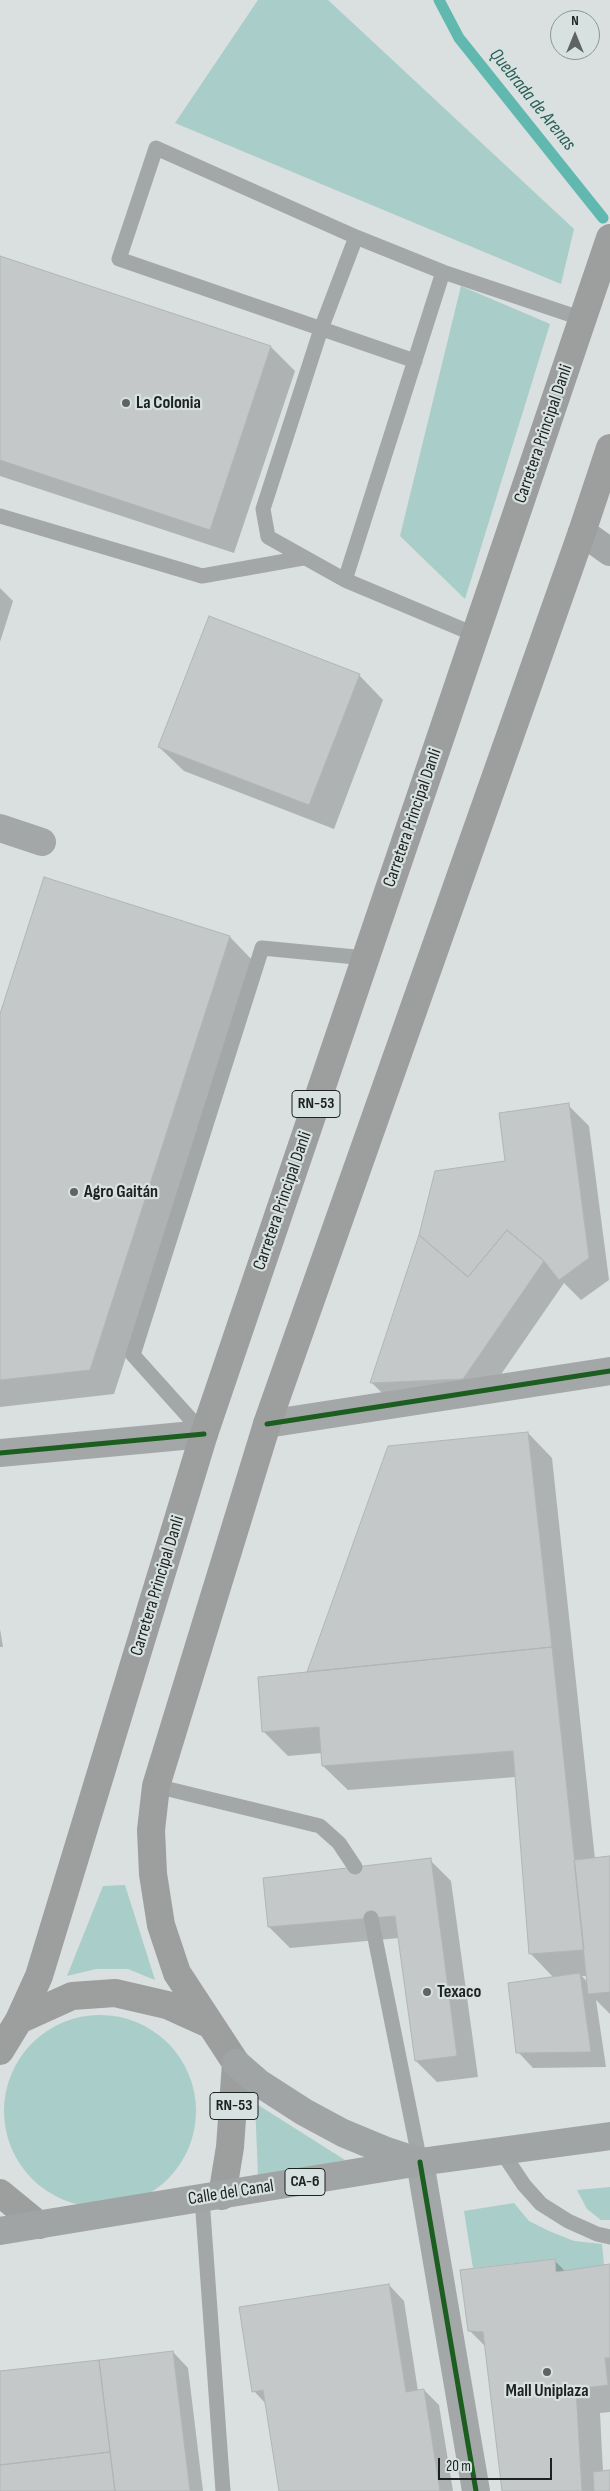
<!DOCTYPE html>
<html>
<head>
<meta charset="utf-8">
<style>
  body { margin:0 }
  #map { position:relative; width:610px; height:2491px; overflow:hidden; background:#dadfdf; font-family:"Sofia Sans Condensed",sans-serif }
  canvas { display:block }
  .north { position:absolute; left:550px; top:10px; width:50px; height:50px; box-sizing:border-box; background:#d7e2e0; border:1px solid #8d9593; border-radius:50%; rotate:0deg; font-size:14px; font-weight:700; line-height:20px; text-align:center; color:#1d2120 }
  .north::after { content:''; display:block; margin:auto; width:18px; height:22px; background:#5f6463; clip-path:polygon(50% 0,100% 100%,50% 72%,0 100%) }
  .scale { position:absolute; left:438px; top:2458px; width:114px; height:22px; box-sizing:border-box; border:2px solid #1d2120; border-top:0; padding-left:6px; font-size:15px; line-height:18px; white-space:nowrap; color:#1d2120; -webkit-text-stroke:4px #d7e2e0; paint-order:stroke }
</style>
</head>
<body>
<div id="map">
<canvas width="610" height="2491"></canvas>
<div class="north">N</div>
<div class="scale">20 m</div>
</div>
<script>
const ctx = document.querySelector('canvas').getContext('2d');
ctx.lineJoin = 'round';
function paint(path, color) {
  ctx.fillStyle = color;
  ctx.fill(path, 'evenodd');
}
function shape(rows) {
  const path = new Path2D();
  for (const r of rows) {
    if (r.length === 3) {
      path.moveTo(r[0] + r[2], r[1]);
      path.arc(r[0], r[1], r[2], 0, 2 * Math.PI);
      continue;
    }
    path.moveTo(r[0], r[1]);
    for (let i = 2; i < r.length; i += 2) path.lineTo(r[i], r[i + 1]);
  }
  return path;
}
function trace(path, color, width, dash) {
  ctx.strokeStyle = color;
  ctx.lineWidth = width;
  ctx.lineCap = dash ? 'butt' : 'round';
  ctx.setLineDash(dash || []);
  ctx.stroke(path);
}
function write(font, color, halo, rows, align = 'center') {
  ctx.font = font + ' "Sofia Sans Condensed",sans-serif';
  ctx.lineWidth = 4.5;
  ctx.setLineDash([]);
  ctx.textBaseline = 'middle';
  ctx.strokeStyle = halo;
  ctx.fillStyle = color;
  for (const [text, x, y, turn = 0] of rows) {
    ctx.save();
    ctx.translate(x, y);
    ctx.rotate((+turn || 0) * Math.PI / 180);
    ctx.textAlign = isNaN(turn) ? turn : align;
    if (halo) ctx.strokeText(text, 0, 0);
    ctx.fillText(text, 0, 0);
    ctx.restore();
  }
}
paint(shape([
  [258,0,328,0,574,229,561,284,175,123],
  [461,286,550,324,465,599,400,536],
  [125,1885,155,1980,128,1969,96,1969,67,1976,103,1886],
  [100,2111,96],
  [255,2103,345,2160,258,2176],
  [610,2187,610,2220,601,2220,587,2209,577,2190],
  [514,2203,529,2221,549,2231,574,2241,602,2244,604,2265,556,2272,555,2259,473,2268,464,2211]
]), '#a9cdc8');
paint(shape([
  [0,257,271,347,295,371,234,553,0,476],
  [0,588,13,601,0,642],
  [359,675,383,700,334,829,184,771,159,747],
  [45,879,230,937,254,962,114,1394,0,1407,0,1018],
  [568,1105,589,1126,609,1280,581,1300,564,1283,484,1399,392,1403,371,1382,506,1162],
  [528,1433,552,1458,595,1859,610,1858,610,2014,596,2000,606,2067,533,2068,518,2052,554,1978,531,1954,516,1777,348,1790,323,1766,322,1753,288,1756,263,1731,307,1674,389,1447],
  [582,1976,588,1976,588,1983],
  [0,1629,3,1647,0,1647],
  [430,1860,451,1881,478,2077,437,2082,416,2061,399,1938,290,1948,269,1927],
  [555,2261,566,2272,610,2265,610,2412,600,2413,603,2472,610,2471,610,2491,503,2491,486,2347,469,2330],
  [389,2285,404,2301,418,2391,424,2390,439,2405,453,2491,280,2491,266,2404,254,2391],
  [173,2352,188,2368,203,2491,0,2491,0,2373]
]), '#0003');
trace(shape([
  [439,0,459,38,603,218]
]), '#60b8af', 11);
const building = shape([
  [0,256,271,346,210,530,0,460,0,256],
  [209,616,360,674,309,805,158,747,209,616],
  [44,877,230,936,90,1370,0,1380,0,1014,44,877],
  [569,1103,589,1258,559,1280,544,1261,507,1230,468,1277,419,1235,435,1171,505,1161,499,1113,569,1103],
  [507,1230,544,1261,463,1379,370,1383,419,1235,468,1277,507,1230],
  [528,1432,552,1647,307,1672,388,1446,528,1432],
  [552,1647,584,1950,529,1954,513,1751,322,1766,319,1727,262,1732,258,1677,552,1647],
  [610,1856,610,1992,588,1994,574,1860,610,1856],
  [431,1858,457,2056,415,2061,395,1916,268,1927,263,1878,431,1858],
  [580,1973,591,2052,516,2053,508,1983,580,1973],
  [555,2259,556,2272,610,2264,610,2358,605,2358,608,2385,576,2389,582,2491,502,2491,483,2332,468,2331,460,2270,555,2259],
  [389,2284,406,2392,424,2389,440,2491,279,2491,263,2390,252,2392,239,2307,389,2284],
  [173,2351,190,2491,115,2491,99,2360,173,2351],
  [99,2360,110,2452,0,2465,0,2371,99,2360],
  [110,2452,115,2491,0,2491,0,2465,110,2452],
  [610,2470,610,2491,594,2491,593,2472,610,2470]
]);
paint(building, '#c4c8c8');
trace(building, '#b1b5b5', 1);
trace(shape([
  [356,237,156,148,119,259,415,361],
  [0,516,202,576,303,558],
  [345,580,443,272],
  [476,635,345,580,268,537,263,509,321,329,356,237,443,272,583,319],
  [204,1434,133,1355,262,948,366,958],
  [156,1786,320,1826,339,1843,355,1867],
  [371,1918,420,2162],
  [502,2152,524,2185,541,2204,568,2221,597,2234,610,2237],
  [202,2198,223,2491]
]), '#a4a7a7', 15);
trace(shape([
  [582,532,610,552],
  [0,828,42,842],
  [267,1424,610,1371],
  [0,1453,204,1434],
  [420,2162,476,2491]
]), '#a4a7a7', 28);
trace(shape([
  [19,2020,72,1996,115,1993,167,2005,209,2024],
  [0,2051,19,2020,39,1976,204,1434,610,238],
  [0,2193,39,2225],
  [222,2196,230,2147,236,2063,177,1973,161,1925,153,1874,151,1830,156,1786,267,1424,582,532,610,448]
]), '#9d9f9f', 28);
trace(shape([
  [236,2063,259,2083,304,2112,343,2133,384,2150,417,2161],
  [0,2231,420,2162,610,2136]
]), '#a0a4a4', 28);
trace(shape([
  [267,1424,610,1371],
  [0,1453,204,1434],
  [420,2162,476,2491]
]), '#1b5e20', 5);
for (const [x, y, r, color] of [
  [126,403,5,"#5f6463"],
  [74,1192,5,"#5f6463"],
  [427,1992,5,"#5f6463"],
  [547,2372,5,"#5f6463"]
]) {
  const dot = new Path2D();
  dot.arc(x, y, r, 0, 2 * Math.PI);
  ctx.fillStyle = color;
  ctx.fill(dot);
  trace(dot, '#d7e2e0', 2);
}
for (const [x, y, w] of [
  [316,1104,48],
  [234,2106,48],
  [305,2182,40]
]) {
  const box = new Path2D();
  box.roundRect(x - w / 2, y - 13.5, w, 27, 4);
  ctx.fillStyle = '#d7e2e0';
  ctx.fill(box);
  trace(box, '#1d2120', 1);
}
write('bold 16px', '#1d2120', null, [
  ["RN-53",316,1104],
  ["RN-53",234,2106],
  ["CA-6",305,2182]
]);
write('bold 18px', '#1d2120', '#d7e2e0', [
  ["La Colonia",136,403],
  ["Agro Gaitán",84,1192],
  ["Texaco",437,1992],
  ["Mall Uniplaza",547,2391,"center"]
], 'left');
write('18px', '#1d2120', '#d7e2e0', [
  ["Carretera Principal Danli",544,434,-71],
  ["Carretera Principal Danli",413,818,-71],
  ["Carretera Principal Danli",283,1201,-71],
  ["Carretera Principal Danli",158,1586,-73],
  ["Calle del Canal",231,2193,-9]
]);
write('italic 19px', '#2c5d56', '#d7e2e0', [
  ["Quebrada de Arenas",532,100,51]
]);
</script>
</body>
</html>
